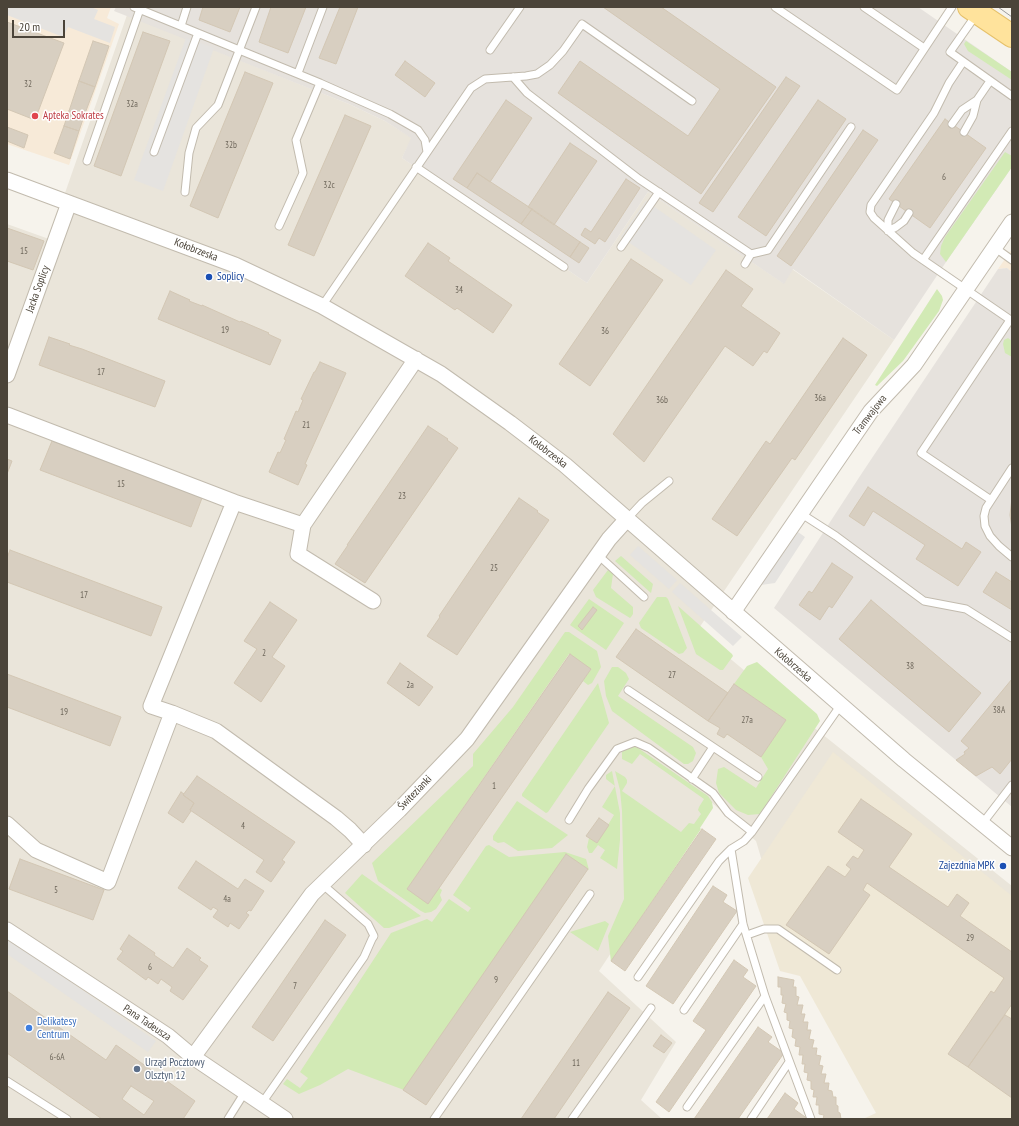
<!DOCTYPE html>
<html>
<head>
<meta charset="utf-8">
<style>
  body { margin:0 }
  #map { position:relative; width:1019px; height:1126px; overflow:hidden; background:#f6f3ec; font-family:"PT Sans Narrow",sans-serif }
  canvas { display:block }
  .frame { position:absolute; inset:0; border:8px solid #4b4439; pointer-events:none }
  .scale { position:absolute; left:12px; top:20px; width:53px; height:18px; box-sizing:border-box; border:2px solid #4b4439; border-top:0; padding-left:5px; font-size:12px; line-height:14px; white-space:nowrap; color:#4b4439; -webkit-text-stroke:3px #fff; paint-order:stroke }
</style>
</head>
<body>
<div id="map">
<canvas width="1019" height="1126"></canvas>
<div class="frame"></div>
<div class="scale">20 m</div>
</div>
<script>
const ctx = document.querySelector('canvas').getContext('2d');
ctx.lineJoin = 'round';
function paint(path, color) {
  ctx.fillStyle = color;
  ctx.fill(path, 'evenodd');
}
function shape(rows) {
  const path = new Path2D();
  for (const r of rows) {
    path.moveTo(r[0], r[1]);
    for (let i = 2; i < r.length; i += 2) path.lineTo(r[i], r[i + 1]);
  }
  return path;
}
function trace(path, color, width, dash) {
  ctx.strokeStyle = color;
  ctx.lineWidth = width;
  ctx.lineCap = dash ? 'butt' : 'round';
  ctx.setLineDash(dash || []);
  ctx.stroke(path);
}
function write(font, color, halo, rows, align = 'center') {
  ctx.font = font + ' "PT Sans Narrow",sans-serif';
  ctx.lineWidth = 3;
  ctx.setLineDash([]);
  ctx.textBaseline = 'middle';
  ctx.strokeStyle = halo;
  ctx.fillStyle = color;
  for (const [text, x, y, turn = 0] of rows) {
    ctx.save();
    ctx.translate(x, y);
    ctx.rotate((+turn || 0) * Math.PI / 180);
    ctx.textAlign = isNaN(turn) ? turn : align;
    if (halo) ctx.strokeText(text, 0, 0);
    ctx.fillText(text, 0, 0);
    ctx.restore();
  }
}
paint(shape([
  [127,15,349,104,385,121,412,138,402,158,587,283,648,192,783,283,792,269,894,340,697,631,787,706,1012,886,1012,1119,860,1067,782,928,756,841,711,802,599,971,676,1042,641,1100,662,1119,7,1119,7,224,49,239]
]), '#eae5da');
paint(shape([
  [7,7,111,7,107,18,119,24,69,165,7,144],
  [1012,249,1012,272,1007,268,998,269]
]), '#f7ead8');
paint(shape([
  [116,7,918,7,1012,72,1012,167,946,262,894,340,793,269,784,284,648,192,587,283,402,158,411,138,385,121,349,104,114,11],
  [1007,268,1012,272,1012,807,774,608,862,473,998,269]
]), '#e6e2dd');
paint(shape([
  [833,752,1012,896,1012,1119,863,1119,876,1113,800,976,780,971,748,878]
]), '#efe8d6');
paint(shape([
  [966,41,1012,72,1012,80,968,51,964,44],
  [1005,152,1012,156,1012,167,946,262,940,254,941,246,945,237],
  [937,289,942,296,943,300,939,311,903,361,877,386,875,385],
  [1008,338,1012,341,1012,357,1005,353,1003,344,1004,340],
  [621,556,653,584,651,593,615,561],
  [608,570,613,574,611,588,633,607,633,614,631,617,630,618,596,597,593,590],
  [657,597,666,597,668,599,687,648,683,653,679,654,641,628,639,623],
  [589,599,624,623,606,650,570,625],
  [678,606,732,654,733,656,723,670,720,670,696,654],
  [565,632,569,632,597,651,601,667,592,683,588,685,583,681,591,669,569,654,407,889,428,903,439,888,442,890,440,895,442,900,436,909,431,912,425,913,421,911,378,881,372,863,473,766,473,754,513,707],
  [757,662,817,714,820,721,760,814,748,815,736,810,719,793,716,783,718,769,724,767,756,788,768,769,761,757,786,720,734,684,747,666],
  [612,667,618,667,626,673,629,679,618,696,693,747,696,753,693,761,688,764,684,764,612,711,606,696,604,681],
  [598,683,609,723,548,812,546,813,522,796,522,794],
  [632,746,638,748,708,796,712,802,713,808,700,828,701,829,611,962,608,936,624,899,622,811,620,790,615,771,625,777,627,780,627,783,622,791,681,832,689,823,694,824,701,814,698,810,699,807,704,799,640,754,632,764,622,759,622,752],
  [612,771,620,813,620,840,617,869,600,858,605,850,598,845,592,853,589,853,587,847,589,838,597,843,614,815,602,807,615,786,606,779,606,775],
  [517,801,568,835,552,848,518,851,504,842,498,843,493,840,493,836],
  [489,845,509,857,565,852,586,859,589,870,566,854,404,1090,348,1069,320,1085,299,1094,283,1084,287,1079,300,1088,308,1078,300,1072,391,933,427,919,432,922,449,899,468,912,471,908,453,895,486,846],
  [362,874,421,916,389,928,384,928,345,893],
  [605,921,609,924,598,951,570,932]
]), '#d2eab5');
paint(shape([
  [7,7,91,7,98,10,94,19,115,27,110,43,68,27,63,37,7,15],
  [186,38,214,48,163,191,134,180],
  [646,201,716,250,691,285,621,237],
  [798,532,805,537,775,583,761,585],
  [638,546,677,580,669,589,630,555],
  [680,583,742,637,733,646,672,592],
  [7,938,156,1041,148,1052,7,954]
]), '#e5e3e0');
const building = shape([
  [203,7,240,7,230,32,199,20,203,7],
  [271,7,306,7,288,53,259,42,271,7],
  [340,7,358,7,336,64,319,58,340,7],
  [603,7,661,7,776,87,701,194,558,93,580,61,688,136,720,89,603,7],
  [7,22,64,43,35,120,7,109,7,22],
  [143,32,170,41,121,176,94,166,143,32],
  [93,41,109,46,95,87,79,81,93,41],
  [405,61,435,83,425,97,395,75,405,61],
  [245,72,273,83,218,218,190,206,245,72],
  [786,77,800,86,713,212,699,203,786,77],
  [79,81,95,87,84,116,69,111,79,81],
  [506,100,532,118,490,182,477,173,467,188,453,179,506,100],
  [818,100,846,119,766,236,738,217,818,100],
  [69,111,84,116,79,131,64,126,69,111],
  [345,115,371,126,314,256,288,245,345,115],
  [945,119,986,148,930,228,889,199,945,119],
  [64,126,79,131,70,159,54,153,64,126],
  [7,127,28,135,24,148,7,141,7,127],
  [863,130,878,140,791,266,777,256,863,130],
  [570,143,597,161,554,225,528,207,570,143],
  [477,173,532,209,521,224,467,188,477,173],
  [626,179,640,188,605,242,599,238,595,244,581,235,585,228,591,232,626,179],
  [532,209,580,242,570,257,521,224,532,209],
  [7,228,44,241,33,270,7,261,7,228],
  [580,242,589,248,579,263,570,257,580,242],
  [428,243,450,258,448,261,512,305,493,333,457,308,455,310,405,276,428,243],
  [631,259,663,280,590,386,559,364,631,259],
  [726,270,753,289,741,306,780,333,767,353,764,351,753,366,725,346,644,462,613,434,726,270],
  [170,291,190,300,189,301,202,306,202,305,240,322,241,321,269,333,268,334,281,340,270,365,158,319,170,291],
  [49,337,70,344,69,345,82,349,165,381,155,407,39,365,49,337],
  [843,338,867,355,795,460,792,458,737,536,712,519,766,441,770,444,843,338],
  [320,362,346,373,305,464,307,465,298,485,269,472,278,452,280,453,286,440,284,439,296,411,298,412,303,400,301,399,314,372,315,372,320,362],
  [428,426,448,439,447,440,458,448,365,583,335,564,348,545,347,545,428,426],
  [52,441,202,498,191,527,40,470,52,441],
  [7,459,12,461,7,474,7,459],
  [868,487,962,549,966,542,981,552,958,586,916,559,925,545,873,511,864,526,849,516,868,487],
  [519,498,538,511,537,512,549,520,457,655,427,636,440,617,439,616,519,498],
  [1012,498,1012,528,1010,515,1012,498],
  [10,550,162,607,151,636,7,582,7,558,10,550],
  [832,563,853,577,832,608,829,606,820,620,799,605,809,591,812,593,832,563],
  [996,572,1012,582,1012,610,983,592,996,572],
  [871,600,981,693,949,732,839,639,871,600],
  [270,602,297,620,272,657,285,666,261,702,234,683,257,649,244,641,270,602],
  [593,607,597,610,582,630,578,626,593,607],
  [636,629,728,693,708,721,616,657,636,629],
  [570,654,591,669,428,904,407,889,570,654],
  [400,663,433,687,419,706,387,683,400,663],
  [7,674,121,717,110,746,7,707,7,674],
  [1012,679,1012,759,1000,774,992,767,976,776,956,760,965,754,964,752,969,748,961,741,1012,679],
  [734,684,786,720,761,757,727,734,724,738,717,734,720,728,708,721,734,684],
  [197,776,295,842,282,860,285,862,271,882,256,872,264,860,190,810,194,803,183,795,197,776],
  [181,792,184,794,183,795,194,803,190,810,191,811,183,823,168,813,181,792],
  [861,799,912,834,889,867,948,907,957,894,969,903,960,916,1012,952,1012,1004,968,1067,948,1054,991,991,994,993,1004,978,867,883,863,890,870,895,829,954,786,925,828,866,845,877,851,869,846,865,853,856,858,859,864,850,838,832,861,799],
  [599,818,609,825,597,843,586,836,599,818],
  [702,829,716,839,625,971,611,961,702,829],
  [566,854,588,869,426,1105,403,1090,566,854],
  [20,859,104,890,93,920,9,889,20,859],
  [196,861,238,889,245,879,264,891,251,911,249,910,246,913,249,915,239,929,230,923,228,927,213,917,218,910,213,907,211,910,178,888,196,861],
  [713,886,727,895,723,902,737,911,673,1004,646,986,713,886],
  [325,920,346,935,273,1041,252,1027,325,920],
  [129,935,155,953,154,955,173,968,187,948,201,958,199,960,208,966,183,1000,170,991,172,987,161,979,158,984,148,977,146,980,117,959,123,951,120,949,129,935],
  [734,960,748,970,743,977,756,986,669,1112,656,1102,706,1030,693,1021,734,960],
  [778,977,794,980,793,987,796,987,796,996,799,997,797,1005,803,1005,801,1014,805,1014,803,1022,808,1022,807,1030,811,1030,809,1039,814,1040,812,1048,817,1048,816,1055,821,1056,819,1065,823,1066,821,1074,826,1074,824,1083,829,1083,828,1090,832,1091,833,1097,836,1097,836,1105,838,1106,838,1112,840,1113,841,1119,823,1119,824,1115,819,1114,819,1105,816,1105,817,1097,813,1097,814,1090,811,1089,811,1081,807,1080,808,1073,804,1072,805,1064,802,1064,803,1055,799,1055,800,1047,795,1046,796,1039,792,1037,793,1029,789,1028,790,1021,787,1020,787,1013,784,1012,786,1004,782,1003,783,995,781,995,781,987,778,987,778,977],
  [7,991,106,1060,116,1045,195,1101,183,1119,102,1119,7,1053,7,991],
  [131,1086,154,1101,144,1115,122,1099,131,1086],
  [608,992,630,1008,554,1119,521,1119,608,992],
  [1005,1015,1012,1019,1012,1098,968,1067,1005,1015],
  [758,1027,772,1037,768,1042,784,1053,738,1119,694,1119,758,1027],
  [661,1035,672,1043,664,1053,653,1046,661,1035],
  [785,1093,798,1103,794,1109,808,1119,767,1119,785,1093]
]);
paint(building, '#d8cfc1');
trace(building, '#d3c7b4', 1);
const service = shape([
  [134,7,320,83,390,114,418,130,425,140,427,152],
  [775,7,897,90,952,7],
  [864,7,924,48],
  [976,15,950,52,1012,96],
  [181,26,187,7],
  [490,50,520,7],
  [963,62,949,83,934,113,871,205,870,212,874,218,913,253,1012,321],
  [298,73,323,7],
  [513,77,527,93,639,179,751,254,768,250,851,127],
  [952,124,962,110,977,100],
  [964,132,973,116,977,100,990,81],
  [154,152,198,33],
  [87,161,140,9],
  [416,167,564,267],
  [185,192,189,153,196,128,218,105,256,7],
  [279,226,303,173,296,140,320,83],
  [888,231,888,220,896,204],
  [888,231,896,227,904,221,909,213],
  [621,247,659,192],
  [994,247,1012,260],
  [923,260,1012,131],
  [745,264,751,254],
  [322,306,471,88,485,79,526,76,537,74,550,65,563,51,582,24,692,101],
  [1012,468,986,508,984,516,985,526,990,536,999,546,1012,557],
  [991,500,921,453,1010,320],
  [800,513,836,536,924,601,966,609,1012,638],
  [627,519,642,503,669,481],
  [598,555,644,597],
  [628,690,758,777],
  [692,779,713,747],
  [569,820,588,789,617,749,635,742,649,748,713,793,728,813,752,832],
  [982,824,1012,785],
  [747,935,764,929,778,929,837,970],
  [638,977,719,861,731,849],
  [684,1010,743,924],
  [7,1081,67,1119],
  [262,1103,364,957,372,939,374,936,368,924,322,884],
  [687,1107,765,996],
  [228,1119,245,1092],
  [434,1119,590,894],
  [572,1119,651,1008],
  [751,1119,789,1062],
  [811,1119,765,996,743,924,731,849,744,841,752,832,840,706]
]);
const minor = shape([
  [7,180,235,265,322,306,441,374,510,423,565,465,904,760,1012,848],
  [7,375,69,203],
  [7,415,234,502,151,706,172,713,216,731,336,818,350,830,364,845],
  [234,502,303,525],
  [373,601,298,554,303,525,416,359],
  [733,612,871,411,914,365,1012,222],
  [7,824,36,850,108,882,172,713],
  [7,930,168,1036,193,1057,285,1119],
  [193,1057,312,894,399,810,467,739,609,539,627,519]
]);
const primary = shape([
  [969,7,1012,36]
]);
trace(service, '#c2bbae', 9);
trace(minor, '#c2bbae', 17);
trace(primary, '#e6c16a', 24);
trace(service, '#fff', 7);
trace(minor, '#fff', 15);
trace(primary, '#ffe39c', 22);
trace(shape([
  [998,7,1012,17]
]), '#9a9a9a', 1);
for (const [x, y, r, color] of [
  [35,116,4,"#e0444e"],
  [209,277,4,"#1a4fb4"],
  [1003,866,4,"#1a4fb4"],
  [29,1028,4,"#3f7fe0"],
  [137,1069,4,"#5c6f8a"]
]) {
  const dot = new Path2D();
  dot.arc(x, y, r, 0, 2 * Math.PI);
  ctx.fillStyle = color;
  ctx.fill(dot);
  trace(dot, '#fff', 1.5);
}
write('9px', '#6e675b', null, [
  ["32",28,84],
  ["32a",132,104],
  ["32b",231,145],
  ["6",944,177],
  ["32c",329,185],
  ["15",24,251],
  ["34",459,290],
  ["19",225,330],
  ["36",605,331],
  ["17",101,372],
  ["36a",820,398],
  ["36b",662,400],
  ["21",306,425],
  ["15",121,484],
  ["23",402,496],
  ["25",494,568],
  ["17",84,595],
  ["2",264,653],
  ["38",910,666],
  ["27",672,675],
  ["2a",410,685],
  ["38A",999,710],
  ["19",64,712],
  ["27a",747,720],
  ["1",494,786],
  ["4",243,826],
  ["5",56,890],
  ["4a",227,899],
  ["29",970,938],
  ["6",150,967],
  ["9",496,980],
  ["7",295,986],
  ["6-6A",57,1057],
  ["11",576,1063]
]);
write('11px', '#be3a42', '#fff', [
  ["Apteka Sokrates",43,116]
], 'left');
write('11px', '#4b4439', '#fff', [
  ["Kołobrzeska",196,250,21],
  ["Jacka Soplicy",38,289,-70],
  ["Tramwajowa",870,415,-52],
  ["Kołobrzeska",548,452,38],
  ["Kołobrzeska",793,665,41],
  ["Świtezianki",415,793,-46],
  ["Pana Tadeusza",147,1023,34]
]);
write('11px', '#164399', '#fff', [
  ["Soplicy",217,277],
  ["Zajezdnia MPK",995,866,"right"]
], 'left');
write('11px', '#366cbe', '#fff', [
  ["Delikatesy",37,1022],
  ["Centrum",37,1035]
], 'left');
write('11px', '#4e5e75', '#fff', [
  ["Urząd Pocztowy",145,1063],
  ["Olsztyn 12",145,1076]
], 'left');
</script>
</body>
</html>
